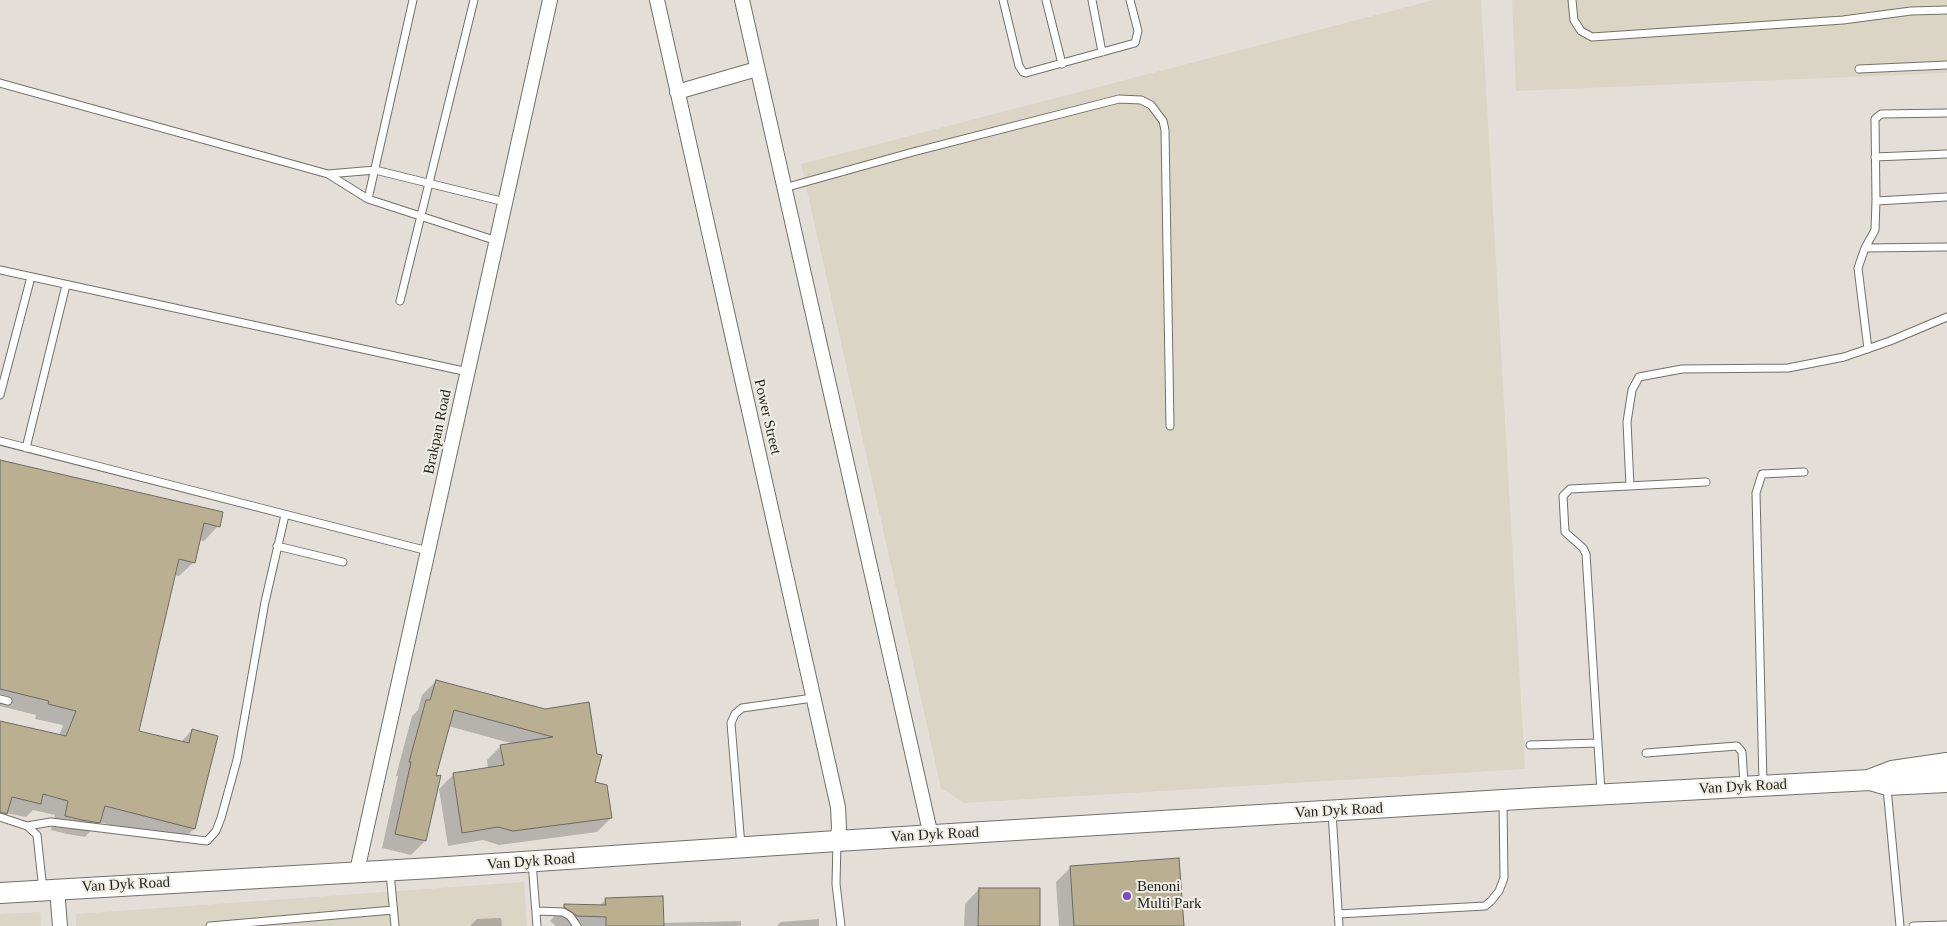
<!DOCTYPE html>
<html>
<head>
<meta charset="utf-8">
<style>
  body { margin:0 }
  canvas { display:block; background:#e3dfd8 }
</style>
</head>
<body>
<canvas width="1947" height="926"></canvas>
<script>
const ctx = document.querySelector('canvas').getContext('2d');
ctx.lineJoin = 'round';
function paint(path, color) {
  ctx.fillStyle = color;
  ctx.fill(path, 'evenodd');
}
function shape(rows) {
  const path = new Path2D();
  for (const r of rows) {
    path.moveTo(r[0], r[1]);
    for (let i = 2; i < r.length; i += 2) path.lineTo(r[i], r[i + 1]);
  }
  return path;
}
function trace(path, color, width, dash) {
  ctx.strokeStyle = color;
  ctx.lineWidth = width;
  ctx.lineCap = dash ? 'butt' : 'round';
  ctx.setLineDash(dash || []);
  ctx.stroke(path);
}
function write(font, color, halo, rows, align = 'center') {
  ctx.font = font + ' Georgia,serif';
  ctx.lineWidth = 4;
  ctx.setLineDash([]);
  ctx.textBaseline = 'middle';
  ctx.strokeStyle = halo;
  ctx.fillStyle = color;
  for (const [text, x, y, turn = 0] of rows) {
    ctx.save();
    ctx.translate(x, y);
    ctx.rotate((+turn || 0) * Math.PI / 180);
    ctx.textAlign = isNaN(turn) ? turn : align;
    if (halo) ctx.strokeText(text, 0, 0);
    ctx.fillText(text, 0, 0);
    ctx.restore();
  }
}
paint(shape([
  [1434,0,1481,0,1525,769,964,803,941,788,801,164],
  [1512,0,1947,0,1947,73,1516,91],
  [524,882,527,926,76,926,76,914],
  [40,912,41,926,0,926,0,914]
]), '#dbd5c6');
paint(shape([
  [0,462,218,526,204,541,199,540,194,562,179,576,174,575,138,732,181,742,192,730,194,829,179,843,99,822,85,837,67,834,51,830,55,815,33,810,26,817,6,813,0,819,0,722,59,736,63,725,35,719,36,715,0,706],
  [436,681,545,710,593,783,611,818,597,832,499,845,483,840,448,846,439,789,453,775,488,769,487,760,501,746,514,744,448,726,434,778,425,841,411,855,382,848,398,776,396,776,412,716,418,710,422,695],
  [1071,867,1183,926,1059,926,1056,882],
  [979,889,1038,926,964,926,965,904],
  [606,899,662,923,741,921,741,926,556,926,550,921,565,905,599,906],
  [501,918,502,926,470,926,477,919],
  [819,919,819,926,777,926,781,922]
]), '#0003');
const building = shape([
  [0,460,223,512,220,527,204,523,195,563,179,559,139,731,189,743,192,729,218,736,195,829,105,806,100,823,82,820,65,816,68,801,43,794,41,804,12,797,7,814,0,812,0,721,66,736,76,711,48,704,49,701,0,689,0,460],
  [436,680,545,709,589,702,597,754,602,755,595,782,607,785,612,818,513,831,498,827,462,833,453,773,504,765,500,745,553,737,454,710,436,776,441,775,426,841,395,834,411,762,409,762,426,700,430,700,436,680],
  [1179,858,1184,926,1074,926,1070,866,1179,858],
  [979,888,1040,888,1040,926,978,926,979,888],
  [663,896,664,926,606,926,606,917,577,916,564,907,564,904,606,905,605,898,663,896]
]);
paint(building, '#bbaf92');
trace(building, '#6d6a64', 1);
const service = shape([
  [1003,0,1019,66,1023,72,1026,73,1135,43,1138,31,1130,0],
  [1046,0,1062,64],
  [1092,0,1102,52],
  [1572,0,1574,20,1581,31,1592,37,1843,20,1911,11,1947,10],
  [1859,69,1947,65],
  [0,83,328,174,368,199,497,241],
  [1875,157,1947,154],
  [328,174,375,170,505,202],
  [784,188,913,152,1119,99,1141,100,1151,105,1163,121,1165,130,1170,426],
  [368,199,413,0],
  [1876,201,1875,119,1881,114,1947,113],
  [1865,248,1947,247],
  [0,270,468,372],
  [400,301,474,0],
  [1868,349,1858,268,1865,248,1875,230,1876,201,1947,197],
  [0,395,31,277],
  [0,441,428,551],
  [26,448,66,285],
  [1630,486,1627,422,1632,390,1639,377,1682,369,1788,368,1844,357,1890,341,1947,317],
  [277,546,343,562],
  [0,699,8,701],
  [1530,745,1598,743],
  [1646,753,1737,746,1742,752,1744,784],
  [1763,783,1756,493,1762,474,1804,472],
  [1887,788,1900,926],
  [1601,792,1586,554,1583,548,1565,532,1563,496,1570,489,1706,482],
  [1332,812,1339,926],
  [0,817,27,826,37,835,43,890],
  [27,826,51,822,207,841,216,831,221,818,237,760,265,602,285,515],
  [837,842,836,884,841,926],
  [741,846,731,723,735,714,742,708,813,698],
  [532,862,537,926],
  [390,873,395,926],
  [537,911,563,912,570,916,577,926],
  [1338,914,1485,906,1491,901,1499,891,1504,878,1503,802],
  [210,926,393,910],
  [1913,926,1947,925]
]);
const minor = shape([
  [657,0,838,807,839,828,837,841],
  [742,0,931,836],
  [677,92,757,69],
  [357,871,550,0],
  [57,889,60,926]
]);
const secondary = shape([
  [1871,779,1892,771,1947,763],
  [0,893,432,868,837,841,1536,798,1870,780,1887,785,1947,782]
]);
trace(service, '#727069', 9);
trace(minor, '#727069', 16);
trace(secondary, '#727069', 22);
trace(service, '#fff', 7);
trace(minor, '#fff', 14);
trace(secondary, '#fff', 20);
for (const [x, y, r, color] of [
  [1127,896,5,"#7a4bc3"]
]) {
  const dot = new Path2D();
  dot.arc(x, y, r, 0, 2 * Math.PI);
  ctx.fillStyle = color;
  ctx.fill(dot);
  trace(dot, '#f0ede5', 2);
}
write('15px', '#201f1d', '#f0ede5', [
  ["Power Street",767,417,77],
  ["Brakpan Road",438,432,-78],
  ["Van Dyk Road",1743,787,-3],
  ["Van Dyk Road",1339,811,-3],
  ["Van Dyk Road",935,835,-3],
  ["Van Dyk Road",531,862,-4],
  ["Van Dyk Road",126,885,-3]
]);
write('15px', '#201f1d', '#f0ede5', [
  ["Benoni",1137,887],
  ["Multi Park",1137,904]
], 'left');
</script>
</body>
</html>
